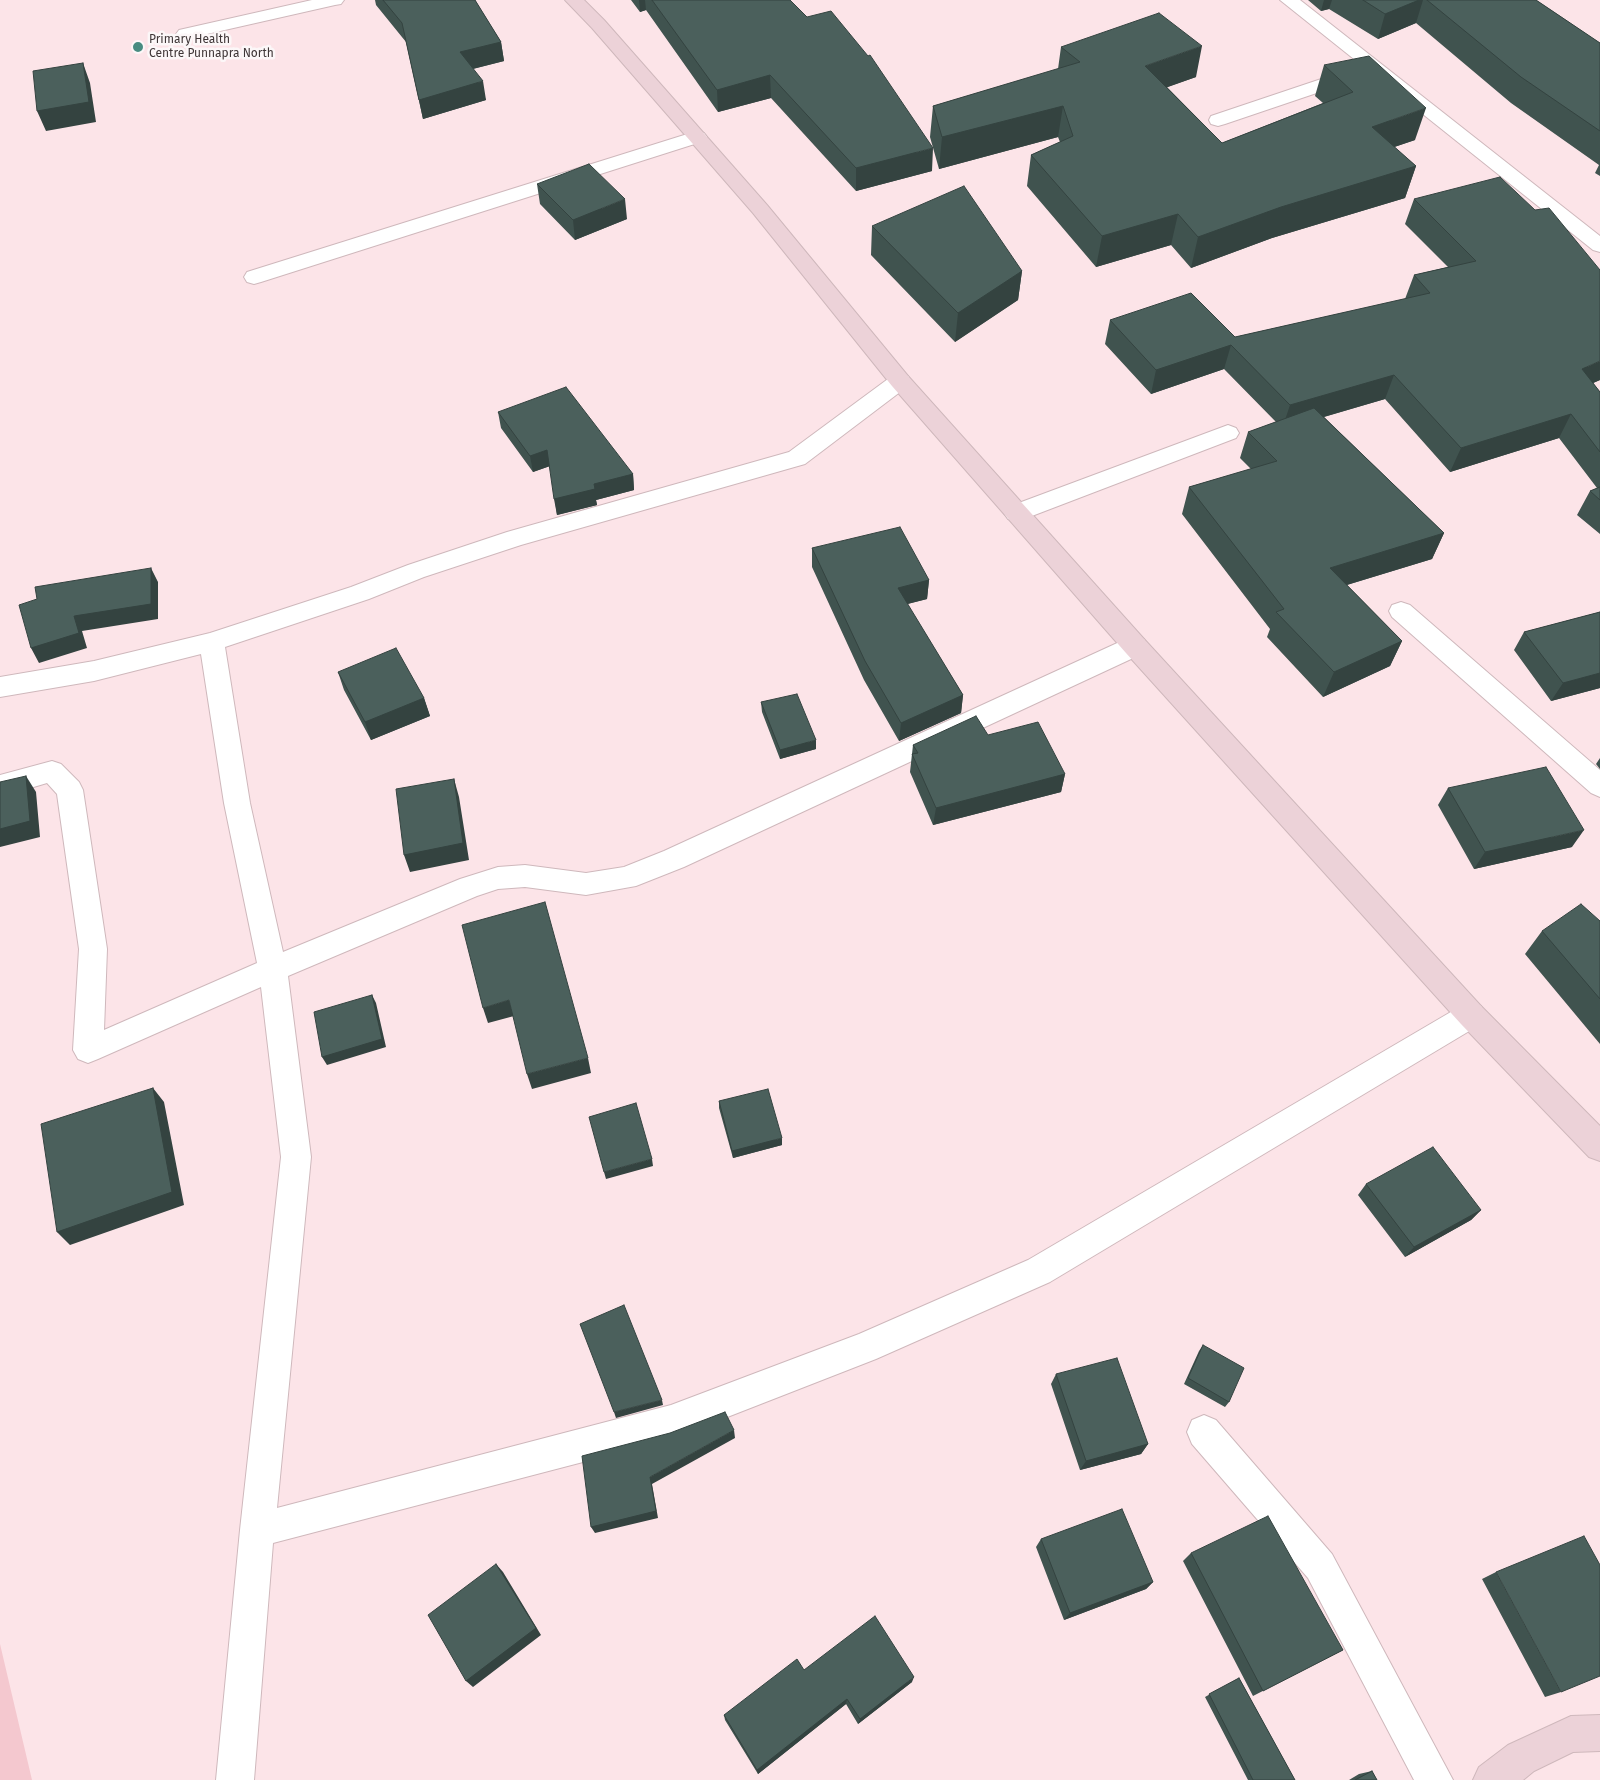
<!DOCTYPE html>
<html>
<head>
<meta charset="utf-8">
<style>
  body { margin:0 }
  canvas { display:block; background:#fce4e8 }
</style>
</head>
<body>
<canvas width="1600" height="1780"></canvas>
<script>
const ctx = document.querySelector('canvas').getContext('2d');
ctx.lineJoin = 'round';
function paint(path, color) {
  ctx.fillStyle = color;
  ctx.fill(path, 'evenodd');
}
function shape(rows) {
  const path = new Path2D();
  for (const r of rows) {
    path.moveTo(r[0], r[1]);
    for (let i = 2; i < r.length; i += 2) path.lineTo(r[i], r[i + 1]);
  }
  return path;
}
function trace(path, color, width, dash) {
  ctx.strokeStyle = color;
  ctx.lineWidth = width;
  ctx.lineCap = dash ? 'butt' : 'round';
  ctx.setLineDash(dash || []);
  ctx.stroke(path);
}
function write(font, color, halo, rows, align = 'center') {
  ctx.font = font + ' "Fira Sans",sans-serif';
  ctx.lineWidth = 5;
  ctx.setLineDash([]);
  ctx.textBaseline = 'middle';
  ctx.strokeStyle = halo;
  ctx.fillStyle = color;
  for (const [text, x, y, turn = 0] of rows) {
    ctx.save();
    ctx.translate(x, y);
    ctx.rotate((+turn || 0) * Math.PI / 180);
    ctx.textAlign = isNaN(turn) ? turn : align;
    if (halo) ctx.strokeText(text, 0, 0);
    ctx.fillText(text, 0, 0);
    ctx.restore();
  }
}
paint(shape([
  [0,1644,32,1780,0,1780]
]), '#f4c8cf');
const street = shape([
  [312,0,344,0,341,4,335,5,185,39,179,38,176,34,179,30,312,0],
  [1280,0,1300,0,1600,236,1600,252,1593,250,1280,0],
  [1354,68,1361,70,1363,74,1361,78,1225,124,1218,126,1211,124,1209,120,1211,116,1354,68],
  [697,131,704,133,707,137,704,141,261,282,254,284,247,282,244,277,247,272,697,131],
  [900,374,908,376,911,381,908,386,805,464,521,545,424,577,369,599,225,647,250,803,283,952,460,879,498,867,525,865,586,873,624,867,664,851,1126,639,1135,637,1144,639,1147,646,1144,653,684,867,636,886,586,895,525,887,498,889,477,896,288,976,311,1157,277,1508,671,1405,859,1334,1028,1260,1461,1006,1471,1002,1481,1006,1485,1015,1481,1024,1050,1282,876,1359,671,1439,273,1543,254,1780,216,1780,240,1530,281,1157,261,987,98,1059,88,1063,78,1059,73,1050,79,949,57,794,47,783,0,797,0,775,52,761,61,764,79,782,83,790,107,949,104,1030,257,963,224,803,201,654,94,681,0,697,0,677,94,661,210,633,351,587,408,565,507,532,789,452,892,376,900,374],
  [1228,425,1236,428,1239,433,1236,438,1024,519,1016,521,1008,519,1004,513,1008,507,1228,425],
  [1401,602,1410,605,1600,770,1600,797,1591,793,1392,617,1389,611,1392,605,1401,602],
  [1204,1415,1216,1420,1332,1554,1453,1780,1414,1780,1308,1578,1192,1444,1187,1432,1192,1420,1204,1415]
]);
const secondary = shape([
  [565,0,584,0,604,20,767,205,908,376,1144,639,1481,1006,1600,1126,1600,1161,1589,1157,1461,1024,1126,653,892,386,753,213,592,28,565,0],
  [1600,1715,1600,1751,1573,1752,1534,1771,1523,1780,1473,1780,1479,1767,1508,1745,1571,1716,1600,1715]
]);
trace(street, '#cfb8bc', 2);
trace(secondary, '#cfb8bc', 2);
paint(street, '#fff');
paint(secondary, '#ecd2d8');
paint(shape([
  [375,0,475,0,501,42,504,61,473,69,486,100,423,119,406,42,376,5],
  [631,0,790,0,932,171,856,191,771,98,718,112,646,10,640,12],
  [1308,0,1536,0,1600,43,1600,176,1595,173,1599,165,1511,103,1416,23,1378,39,1329,9,1321,11],
  [1061,47,1196,77,1167,87,1222,143,1323,103,1315,96,1324,65,1415,140,1394,147,1416,166,1405,198,1272,238,1191,268,1171,245,1096,267,1027,186,1031,155,1060,142,1058,137,939,169,930,137,933,106,1058,69],
  [537,184,627,219,575,240,540,204],
  [1414,199,1600,380,1593,383,1600,392,1600,534,1577,515,1590,491,1597,488,1559,438,1450,472,1385,399,1324,417,1444,533,1432,559,1347,585,1402,641,1390,666,1323,697,1267,637,1270,629,1182,514,1189,487,1251,469,1240,458,1248,432,1276,422,1224,369,1151,394,1105,344,1110,320,1235,337,1405,299,1414,275,1448,267,1405,224],
  [872,226,1022,271,1018,300,955,342,871,255],
  [498,412,633,474,634,490,596,500,597,505,557,515,550,466,533,472,501,428],
  [812,548,929,580,927,599,907,604,963,695,961,713,899,741,864,680,812,567],
  [1600,612,1600,688,1551,701,1514,650,1524,632],
  [338,672,424,698,430,716,371,740,344,690],
  [761,702,816,749,780,759,762,712],
  [988,735,1065,774,1061,792,933,825,910,772,913,745],
  [1600,758,1600,769,1596,764],
  [1448,788,1572,847,1474,869,1438,805],
  [1600,921,1600,1044,1525,954,1542,931],
  [719,1101,782,1145,733,1158,719,1108],
  [1366,1184,1481,1210,1471,1220,1405,1257,1358,1195],
  [1203,1345,1229,1402,1225,1407,1184,1384,1199,1351],
  [1056,1374,1148,1444,1141,1454,1080,1470,1051,1384],
  [1041,1539,1153,1582,1146,1589,1064,1620,1036,1547],
  [1191,1553,1343,1650,1253,1696,1183,1561],
  [1496,1572,1561,1692,1545,1697,1482,1579],
  [804,1670,912,1682,858,1724,846,1704,758,1774,725,1720,724,1715],
  [1239,1678,1295,1780,1248,1780,1205,1697],
  [1372,1771,1377,1780,1349,1780,1359,1774]
]), '#40534f');
paint(shape([
  [639,0,645,0,646,10,640,12],
  [1324,0,1332,0,1329,9,1321,11],
  [1419,0,1423,0,1416,23,1378,39,1385,14],
  [501,42,504,61,464,71,460,52],
  [1202,46,1196,77,1140,97,1145,66],
  [83,63,90,83,96,122,46,131,37,111],
  [770,75,771,98,718,112,717,90],
  [483,81,486,100,423,119,419,100],
  [1063,106,1058,137,939,169,942,137],
  [1426,108,1415,140,1362,158,1372,127],
  [933,148,932,171,856,191,856,168],
  [1416,166,1405,198,1272,238,1191,268,1198,237,1281,207],
  [625,199,627,219,575,240,573,220],
  [1178,214,1171,245,1096,267,1102,236],
  [1022,271,1018,300,955,342,958,313],
  [1231,345,1224,369,1151,394,1156,370],
  [1600,361,1600,380,1570,393,1582,369],
  [1394,375,1385,399,1282,429,1290,405],
  [1571,414,1559,438,1450,472,1461,448],
  [547,450,550,466,533,472,530,456],
  [633,474,634,490,596,500,597,505,557,515,554,499,594,484],
  [1444,533,1432,559,1320,593,1330,568],
  [151,568,158,582,158,619,82,631,87,648,39,663,31,648,74,616],
  [929,580,927,599,896,607,898,588],
  [1402,641,1390,666,1323,697,1334,672],
  [1600,673,1600,688,1551,701,1563,683],
  [963,695,961,713,899,741,901,723],
  [424,698,430,716,371,740,365,722],
  [816,740,816,749,780,759,780,750],
  [1065,774,1061,792,933,825,936,808],
  [26,776,36,792,40,837,0,847,0,829],
  [454,779,459,797,469,860,410,872,404,855],
  [1584,830,1572,847,1474,869,1485,852],
  [372,995,376,1003,386,1047,327,1065,322,1057],
  [509,1000,514,1016,488,1023,483,1008],
  [588,1058,591,1073,532,1089,527,1074],
  [153,1088,164,1102,184,1205,70,1245,57,1232],
  [782,1138,782,1145,733,1158,732,1151],
  [652,1159,653,1166,606,1179,604,1172],
  [1481,1210,1471,1220,1405,1257,1414,1247],
  [662,1400,663,1405,616,1418,614,1412],
  [734,1430,735,1438,652,1484,658,1518,595,1533,591,1527,650,1477],
  [1148,1444,1141,1454,1080,1470,1086,1461],
  [496,1564,503,1572,541,1635,473,1687,466,1681],
  [1153,1582,1146,1589,1064,1620,1070,1613],
  [914,1677,912,1682,858,1724,860,1719],
  [847,1699,846,1704,758,1774,757,1770]
]), '#344340');
const building = shape([
  [383,0,475,0,501,42,460,52,483,81,419,100,402,23,383,0],
  [652,0,790,0,807,17,831,11,868,56,870,55,933,148,856,168,770,75,717,90,652,0],
  [1363,0,1419,0,1385,14,1363,0],
  [1427,0,1536,0,1600,43,1600,131,1521,77,1427,0],
  [1159,13,1202,46,1145,66,1222,143,1353,92,1324,65,1369,56,1426,108,1372,127,1416,166,1281,207,1198,237,1178,214,1102,236,1031,155,1073,136,1063,106,942,137,933,106,1080,62,1061,47,1159,13],
  [83,63,89,102,37,111,33,71,83,63],
  [589,164,625,199,573,220,537,184,589,164],
  [1500,177,1535,210,1549,208,1600,270,1600,361,1582,369,1600,392,1600,452,1571,414,1461,448,1394,375,1290,405,1231,345,1156,370,1110,320,1191,293,1235,337,1430,293,1414,275,1476,261,1414,199,1500,177],
  [964,186,1022,271,958,313,872,226,964,186],
  [566,387,633,474,594,484,595,489,554,499,547,450,530,456,498,412,566,387],
  [1314,408,1444,533,1330,568,1402,641,1334,672,1276,612,1284,609,1189,487,1277,461,1248,432,1314,408],
  [1600,487,1600,500,1590,491,1600,487],
  [900,527,929,580,898,588,963,695,901,723,865,661,812,548,900,527],
  [151,568,151,604,74,616,79,633,31,648,19,605,37,599,35,587,151,568],
  [1600,612,1600,673,1563,683,1524,632,1600,612],
  [396,648,424,698,365,722,338,672,396,648],
  [797,694,816,740,780,750,761,702,797,694],
  [976,716,988,735,1038,722,1065,774,936,808,912,754,918,753,913,745,976,716],
  [1546,767,1584,830,1485,852,1448,788,1546,767],
  [26,776,30,821,0,829,0,782,26,776],
  [454,779,463,843,404,855,396,789,454,779],
  [545,902,588,1058,527,1074,509,1000,483,1008,462,925,545,902],
  [1581,904,1600,921,1600,999,1542,931,1581,904],
  [372,995,382,1039,322,1057,314,1012,372,995],
  [153,1088,172,1192,57,1232,41,1124,153,1088],
  [768,1089,782,1138,732,1151,719,1101,768,1089],
  [636,1103,652,1159,604,1172,589,1117,636,1103],
  [1433,1147,1481,1210,1414,1247,1366,1184,1433,1147],
  [624,1305,662,1400,614,1412,580,1324,624,1305],
  [1203,1345,1244,1368,1229,1402,1188,1378,1203,1345],
  [1117,1358,1148,1444,1086,1461,1056,1374,1117,1358],
  [725,1412,734,1430,650,1477,656,1511,591,1527,582,1456,670,1433,725,1412],
  [1122,1509,1153,1582,1070,1613,1041,1539,1122,1509],
  [1268,1516,1343,1650,1263,1691,1191,1553,1268,1516],
  [1584,1536,1600,1565,1600,1676,1561,1692,1496,1572,1584,1536],
  [496,1564,536,1628,466,1681,428,1615,496,1564],
  [875,1616,914,1677,860,1719,847,1699,757,1770,724,1715,797,1659,804,1670,875,1616],
  [1239,1678,1295,1780,1253,1780,1209,1694,1239,1678],
  [1372,1771,1377,1780,1355,1780,1372,1771]
]);
paint(building, '#4b605c');
trace(building, '#344340', 1);
for (const [x, y, r, color] of [
  [138,47,6,"#488c81"]
]) {
  const dot = new Path2D();
  dot.arc(x, y, r, 0, 2 * Math.PI);
  ctx.fillStyle = color;
  ctx.fill(dot);
  trace(dot, '#fcf7f8', 2);
}
write('12px', '#3f3637', '#fcf7f8', [
  ["Primary Health",149,40],
  ["Centre Punnapra North",149,54]
], 'left');
</script>
</body>
</html>
